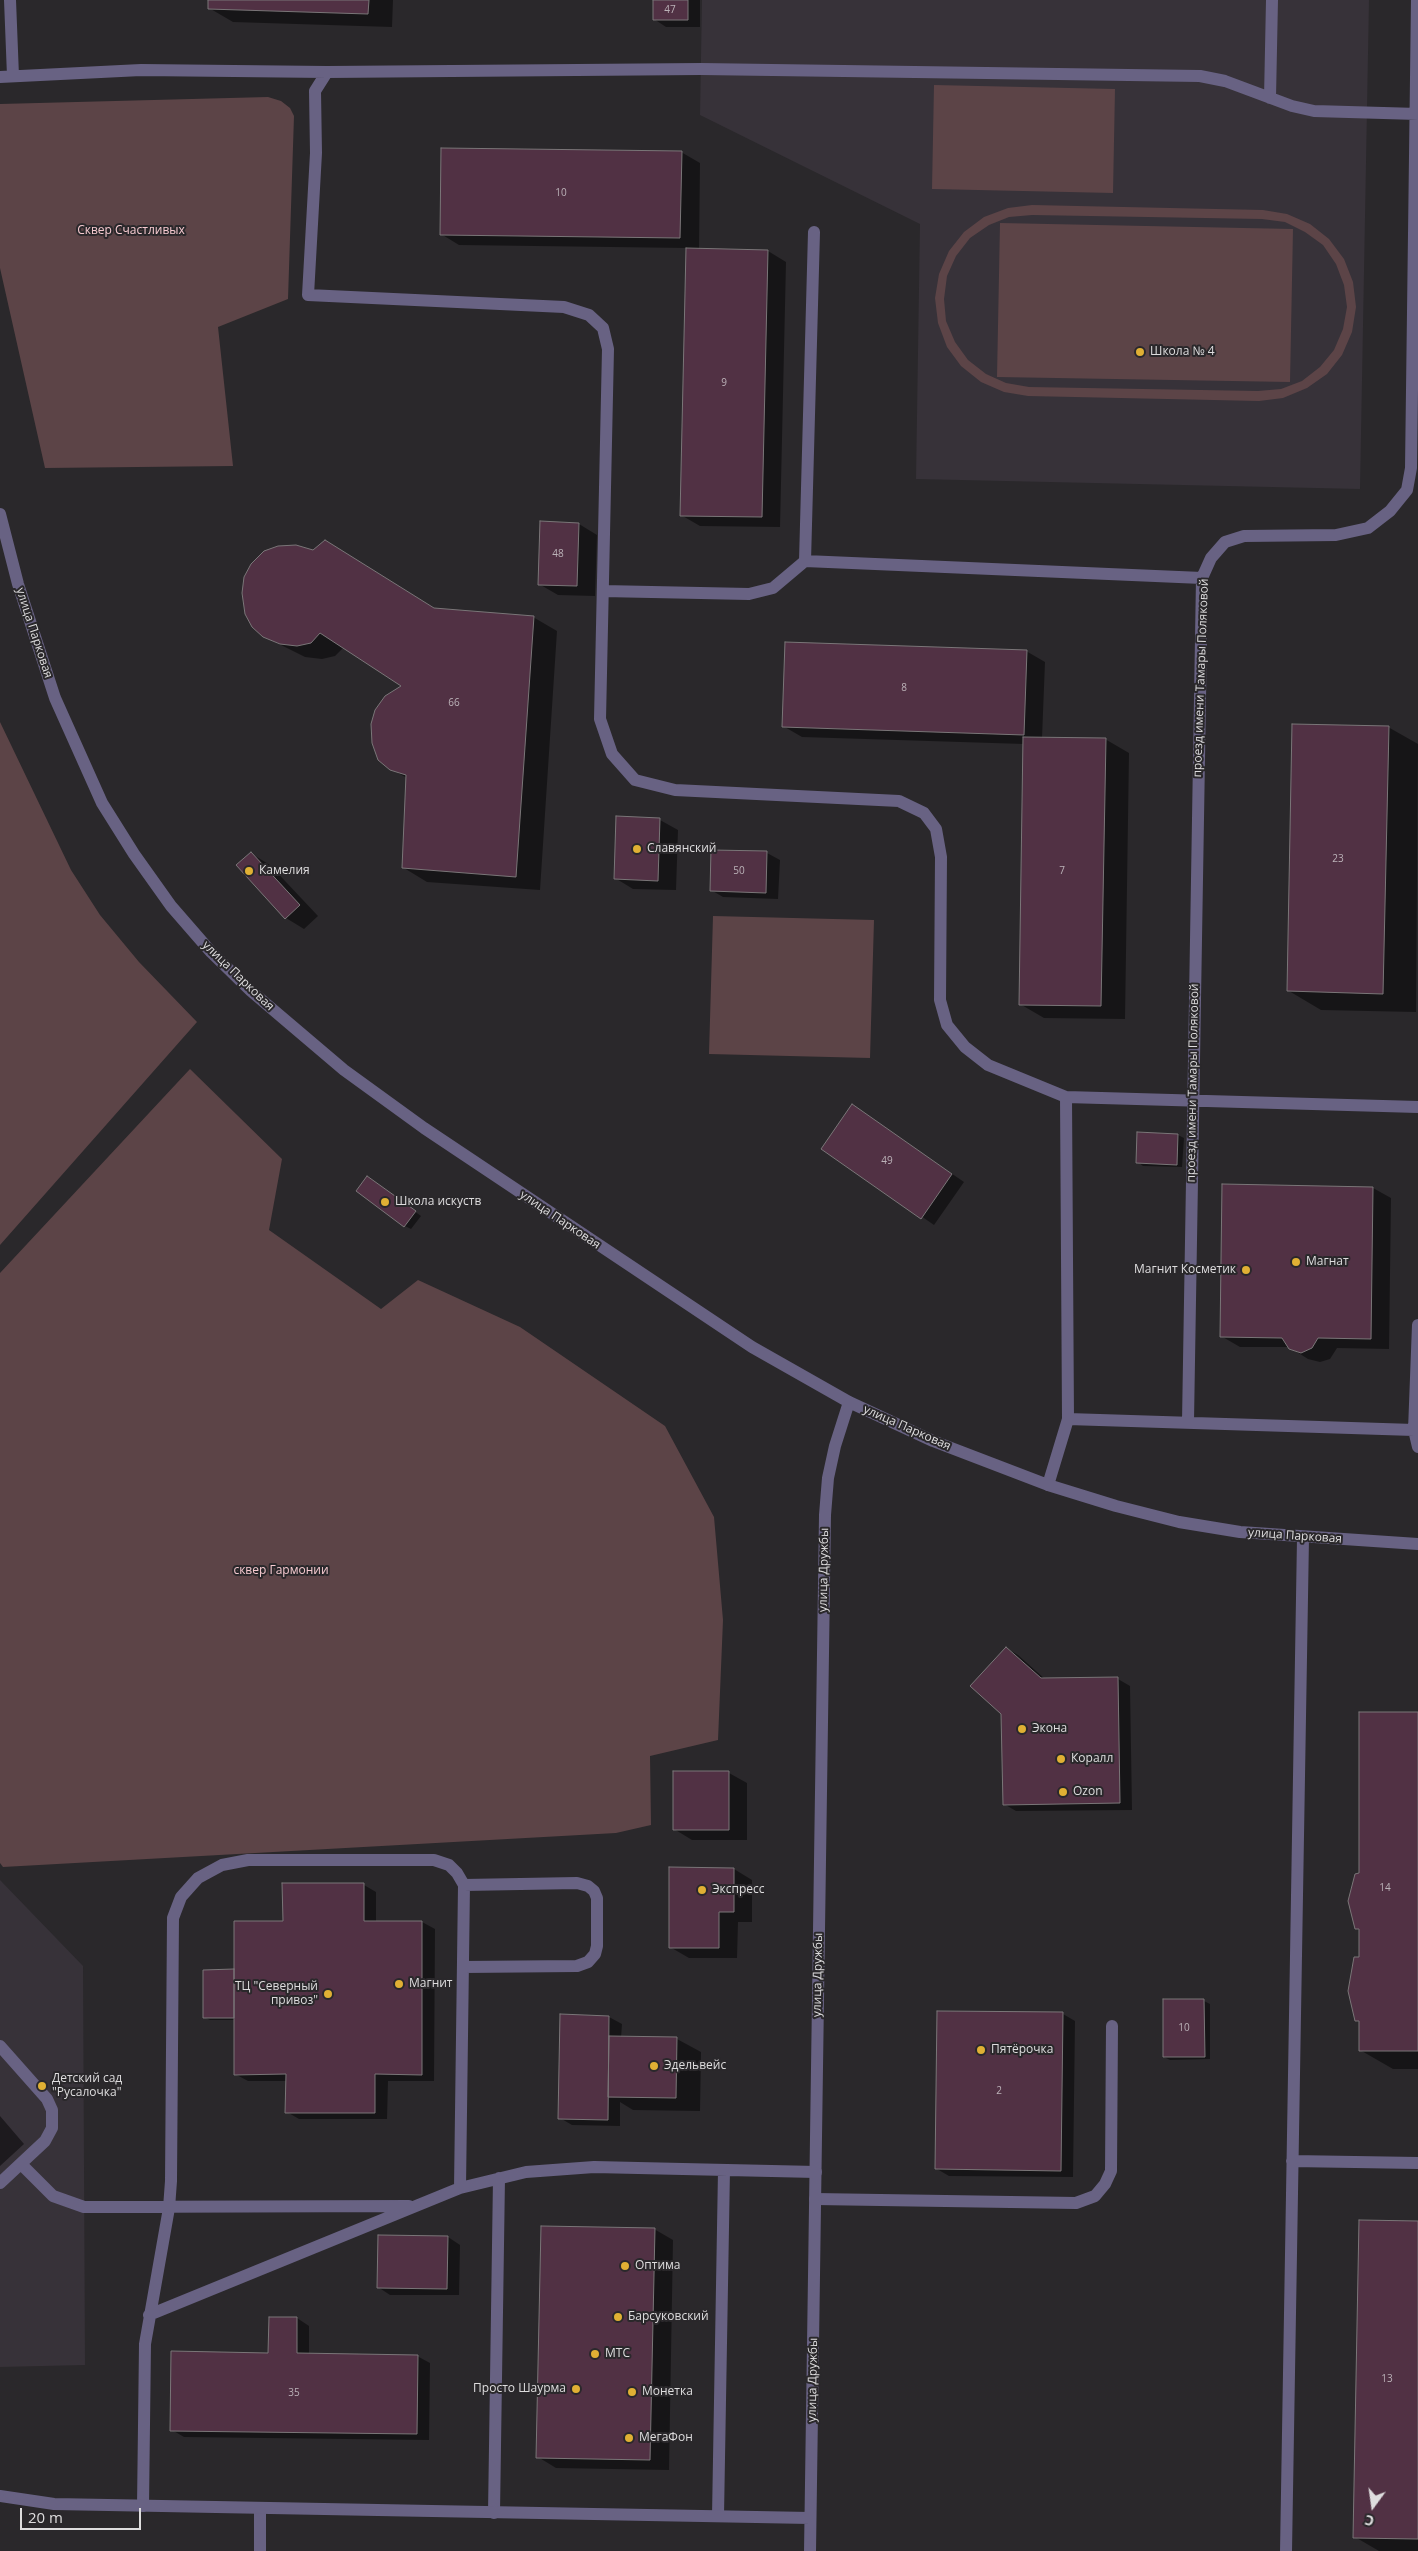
<!DOCTYPE html>
<html>
<head>
<meta charset="utf-8">
<style>
  body { margin:0 }
  #map { position:relative; width:1418px; height:2551px; overflow:hidden; background:#2a282b; font-family:"Open Sans",sans-serif }
  canvas { display:block }
  .north { position:absolute; left:1348px; top:2481px; width:50px; height:50px; -webkit-text-stroke:4px #2a282b; paint-order:stroke; rotate:194deg; font-size:14px; font-weight:700; line-height:20px; text-align:center; color:#deddde }
  .north::after { content:''; display:block; margin:auto; width:18px; height:22px; background:#deddde; clip-path:polygon(50% 0,100% 100%,50% 72%,0 100%) }
  .scale { position:absolute; left:20px; top:2508px; width:121px; height:22px; box-sizing:border-box; border:2px solid #deddde; border-top:0; padding-left:6px; font-size:15px; line-height:18px; white-space:nowrap; color:#deddde; -webkit-text-stroke:4px #2a282b; paint-order:stroke }
</style>
</head>
<body>
<div id="map">
<canvas width="1418" height="2551"></canvas>
<div class="north">С</div>
<div class="scale">20 m</div>
</div>
<script>
const ctx = document.querySelector('canvas').getContext('2d');
ctx.lineJoin = 'round';
function paint(path, color) {
  ctx.fillStyle = color;
  ctx.fill(path, 'evenodd');
}
function shape(rows) {
  const path = new Path2D();
  for (const r of rows) {
    path.moveTo(r[0], r[1]);
    for (let i = 2; i < r.length; i += 2) path.lineTo(r[i], r[i + 1]);
  }
  return path;
}
function trace(path, color, width, dash) {
  ctx.strokeStyle = color;
  ctx.lineWidth = width;
  ctx.lineCap = dash ? 'butt' : 'round';
  ctx.setLineDash(dash || []);
  ctx.stroke(path);
}
function write(font, color, halo, rows, align = 'center') {
  ctx.font = font + ' "Open Sans",sans-serif';
  ctx.lineWidth = 4;
  ctx.setLineDash([]);
  ctx.textBaseline = 'middle';
  ctx.strokeStyle = halo;
  ctx.fillStyle = color;
  for (const [text, x, y, turn = 0] of rows) {
    ctx.save();
    ctx.translate(x, y);
    ctx.rotate((+turn || 0) * Math.PI / 180);
    ctx.textAlign = isNaN(turn) ? turn : align;
    if (halo) ctx.strokeText(text, 0, 0);
    ctx.fillText(text, 0, 0);
    ctx.restore();
  }
}
paint(shape([
  [702,0,1369,0,1360,489,916,479,920,224,700,115],
  [0,1880,83,1966,85,2365,0,2367]
]), '#373239');
paint(shape([
  [934,85,1115,89,1113,193,932,189],
  [268,97,281,101,290,108,294,116,288,299,218,327,233,466,45,468,0,268,0,104],
  [1032,205,1263,210,1287,214,1310,224,1329,239,1344,259,1353,282,1356,307,1352,332,1342,355,1327,374,1307,388,1283,398,1259,401,1028,396,1004,392,981,382,961,366,947,347,938,323,935,298,939,274,949,251,964,232,984,217,1008,208],
  [1032,215,1262,219,1285,222,1305,232,1323,245,1336,264,1344,285,1347,307,1343,329,1334,350,1320,367,1302,381,1281,389,1258,391,1029,387,1006,383,986,374,968,360,955,342,946,321,944,299,947,276,956,256,970,238,989,225,1009,217],
  [1000,223,1293,229,1290,382,997,377],
  [0,722,71,870,100,915,139,962,197,1022,0,1245],
  [713,916,874,920,870,1058,709,1054],
  [190,1069,282,1159,269,1230,381,1309,418,1280,520,1327,665,1426,714,1517,723,1620,718,1740,650,1756,651,1825,616,1833,3,1867,0,1863,0,1273]
]), '#5c4447');
paint(shape([
  [209,0,393,0,392,27,233,22,209,8],
  [654,0,700,0,700,27,666,27,654,19],
  [681,152,700,163,699,250,768,251,786,262,780,527,700,526,681,515,687,248,459,245,441,234],
  [579,524,597,535,595,596,558,595,539,584],
  [325,541,436,609,533,617,557,631,540,890,427,882,404,868,407,778,391,769,403,686,344,647,335,656,322,659,305,657,263,636,314,551],
  [1026,651,1045,662,1042,738,1105,739,1129,753,1125,1019,1044,1018,1020,1004,1024,744,802,737,783,726],
  [1388,727,1418,744,1416,1012,1321,1010,1289,991],
  [660,820,678,830,676,890,633,889,615,878],
  [712,851,767,853,780,860,778,899,723,897,711,890],
  [252,854,270,865,318,916,304,929,286,918],
  [853,1106,964,1182,934,1225,823,1148],
  [1178,1135,1184,1138,1182,1167,1143,1166,1138,1162],
  [373,1181,421,1216,411,1229,405,1226],
  [1373,1188,1391,1198,1389,1349,1337,1348,1330,1359,1320,1362,1308,1359,1289,1347,1240,1347,1221,1336],
  [1006,1648,1018,1655,1046,1680,1118,1679,1130,1686,1132,1810,1016,1811,1004,1804],
  [1418,1713,1418,2069,1393,2069,1360,2050,1360,2023,1356,2020,1360,1931,1356,1928,1360,1875],
  [729,1773,747,1783,747,1840,692,1840,674,1829],
  [734,1869,752,1880,752,1922,738,1922,737,1958,689,1958,670,1947],
  [364,1885,376,1892,376,1922,422,1922,435,1929,434,2081,388,2081,387,2119,299,2119,287,2112,287,2081,248,2081,235,2074,235,2020,210,2020,204,2017,234,1971,284,1922],
  [1164,2001,1204,2001,1210,2004,1210,2059,1170,2060,1164,2057],
  [1063,2014,1075,2021,1073,2177,949,2176,937,2169],
  [561,2016,609,2017,622,2024,621,2038,677,2039,701,2052,700,2111,633,2110,620,2102,620,2126,572,2125,560,2118],
  [0,2116,24,2144,0,2166],
  [1418,2222,1418,2551,1379,2551,1355,2537],
  [654,2229,673,2240,669,2470,556,2468,538,2457],
  [448,2237,460,2245,459,2295,390,2295,378,2287],
  [297,2318,309,2326,309,2355,417,2356,430,2363,429,2440,184,2437,172,2430,270,2354]
]), '#0007');
const building = shape([
  [208,0,369,0,368,14,208,9,208,0],
  [653,0,688,0,688,20,653,20,653,0],
  [441,148,682,151,680,238,440,235,441,148],
  [686,248,768,250,762,517,680,516,686,248],
  [540,521,579,523,577,586,538,585,540,521],
  [325,540,434,608,534,616,516,877,402,868,406,775,390,770,378,760,372,743,371,724,375,710,385,696,401,686,320,633,311,643,297,646,280,644,263,637,252,627,245,614,242,593,244,577,251,564,264,551,278,546,296,545,313,550,325,540],
  [785,642,1027,650,1024,735,782,727,785,642],
  [1292,724,1389,726,1383,994,1287,991,1292,724],
  [1023,737,1106,738,1101,1006,1019,1005,1023,737],
  [616,816,660,818,658,881,614,879,616,816],
  [711,850,767,851,766,893,710,891,711,850],
  [251,852,300,905,285,919,236,865,251,852],
  [852,1104,952,1174,921,1219,821,1149,852,1104],
  [1137,1132,1178,1134,1177,1165,1136,1163,1137,1132],
  [367,1176,416,1211,404,1227,356,1191,367,1176],
  [1222,1184,1373,1187,1371,1339,1318,1338,1312,1348,1301,1353,1289,1349,1282,1338,1220,1337,1222,1184],
  [1006,1647,1041,1678,1118,1677,1120,1803,1003,1805,1001,1714,970,1686,1006,1647],
  [1359,1712,1418,1712,1418,2051,1359,2051,1359,2021,1355,2021,1348,1991,1354,1957,1359,1957,1359,1929,1355,1929,1348,1901,1355,1874,1359,1873,1359,1712],
  [673,1771,729,1771,729,1830,673,1830,673,1771],
  [669,1867,734,1868,734,1912,719,1912,719,1948,669,1948,669,1867],
  [282,1883,364,1883,364,1921,422,1921,422,2075,375,2074,375,2113,285,2113,286,2074,234,2075,234,1921,283,1921,282,1883],
  [234,1969,234,2018,203,2018,203,1970,234,1969],
  [1163,1999,1204,1999,1205,2057,1163,2057,1163,1999],
  [937,2011,1063,2012,1061,2171,935,2169,937,2011],
  [560,2014,609,2016,608,2120,558,2119,560,2014],
  [609,2036,677,2037,676,2098,608,2097,609,2036],
  [1359,2220,1418,2221,1418,2539,1353,2538,1359,2220],
  [541,2226,655,2228,650,2460,536,2458,541,2226],
  [378,2235,448,2236,447,2289,377,2288,378,2235],
  [269,2317,297,2317,297,2353,418,2355,417,2434,170,2431,171,2351,268,2353,269,2317]
]);
paint(building, '#513144');
trace(building, '#7a7678', 1);
trace(shape([
  [10,0,13,76],
  [327,72,315,91,316,153,308,295,564,307,589,315,603,328,608,349,600,719,612,754,635,780,675,790,899,801,924,813,936,829,941,857,940,1000,947,1025,965,1047,988,1065,1066,1097,1418,1107],
  [0,77,141,70,327,72,701,69,1200,76,1225,81,1292,106,1314,111,1418,114],
  [1270,98,1272,0],
  [805,561,814,232],
  [603,591,749,594,773,588,805,561,1202,578],
  [1418,1325,1414,1430,1418,1447],
  [1068,1419,1414,1430],
  [1188,1421,1202,578,1211,558,1225,542,1244,536,1336,535,1368,528,1390,511,1407,490,1411,468,1417,0],
  [1048,1485,1068,1419,1066,1097],
  [463,1967,577,1966,588,1962,595,1954,597,1946,597,1898,594,1891,588,1886,577,1883,464,1885],
  [0,2046,47,2099,52,2110,52,2128,45,2141,0,2183],
  [1292,2161,1418,2163],
  [21,2164,53,2196,84,2207,409,2206],
  [815,2199,1076,2203,1095,2196,1105,2184,1111,2171,1112,2026],
  [149,2315,460,2188,526,2172,594,2167,816,2172],
  [143,2506,145,2344,169,2208,171,2181,173,1918,181,1897,198,1878,222,1865,248,1860,434,1860,449,1865,457,1873,464,1885,460,2188],
  [494,2513,499,2178],
  [718,2516,724,2170],
  [260,2551,260,2508],
  [1286,2551,1303,1538]
]), '#686283', 12);
trace(shape([
  [0,514,18,584,55,698,102,803,134,854,171,906,211,952,251,991,344,1070,424,1128,752,1347,849,1402,933,1441,1048,1485,1116,1506,1179,1522,1240,1532,1418,1544],
  [0,2496,54,2504,810,2518],
  [810,2551,825,1515,828,1478,835,1446,849,1402]
]), '#686283', 12);
for (const [x, y, r, color] of [
  [1140,352,5,"#e0b034"],
  [637,849,5,"#e0b034"],
  [249,871,5,"#e0b034"],
  [385,1202,5,"#e0b034"],
  [1296,1262,5,"#e0b034"],
  [1246,1270,5,"#e0b034"],
  [1022,1729,5,"#e0b034"],
  [1061,1759,5,"#e0b034"],
  [1063,1792,5,"#e0b034"],
  [702,1890,5,"#e0b034"],
  [399,1984,5,"#e0b034"],
  [328,1994,5,"#e0b034"],
  [981,2050,5,"#e0b034"],
  [654,2066,5,"#e0b034"],
  [42,2086,5,"#e0b034"],
  [625,2266,5,"#e0b034"],
  [618,2317,5,"#e0b034"],
  [595,2354,5,"#e0b034"],
  [576,2389,5,"#e0b034"],
  [632,2392,5,"#e0b034"],
  [629,2438,5,"#e0b034"]
]) {
  const dot = new Path2D();
  dot.arc(x, y, r, 0, 2 * Math.PI);
  ctx.fillStyle = color;
  ctx.fill(dot);
  trace(dot, '#2a282b', 2);
}
write('10px', '#bbb2b8', null, [
  ["47",670,10],
  ["10",561,193],
  ["9",724,383],
  ["48",558,554],
  ["8",904,688],
  ["66",454,703],
  ["23",1338,859],
  ["50",739,871],
  ["7",1062,871],
  ["49",887,1161],
  ["14",1385,1888],
  ["10",1184,2028],
  ["2",999,2091],
  ["13",1387,2379],
  ["35",294,2393]
]);
write('12px', '#f6cad0', '#2a282b', [
  ["Сквер Счастливых",131,231],
  ["сквер Гармонии",281,1571]
]);
write('12px', '#deddde', '#2a282b', [
  ["Школа № 4",1150,352],
  ["Славянский",647,849],
  ["Камелия",259,871],
  ["Школа искуств",395,1202],
  ["Магнат",1306,1262],
  ["Магнит Косметик",1236,1270,"right"],
  ["Экона",1032,1729],
  ["Коралл",1071,1759],
  ["Ozon",1073,1792],
  ["Экспресс",712,1890],
  ["Магнит",409,1984],
  ["ТЦ \"Северный",318,1987,"right"],
  ["привоз\"",318,2001,"right"],
  ["Пятёрочка",991,2050],
  ["Эдельвейс",664,2066],
  ["Детский сад",52,2079],
  ["\"Русалочка\"",52,2093],
  ["Оптима",635,2266],
  ["Барсуковский",628,2317],
  ["МТС",605,2354],
  ["Просто Шаурма",566,2389,"right"],
  ["Монетка",642,2392],
  ["МегаФон",639,2438]
], 'left');
write('12px', '#deddde', '#2a282b', [
  ["улица Парковая",34,633,72],
  ["проезд имени Тамары Поляковой",1201,678,-88],
  ["улица Парковая",238,976,44],
  ["проезд имени Тамары Поляковой",1193,1083,-89],
  ["улица Парковая",560,1220,34],
  ["улица Парковая",907,1428,24],
  ["улица Парковая",1295,1536,4],
  ["улица Дружбы",824,1570,-89],
  ["улица Дружбы",818,1975,-89],
  ["улица Дружбы",813,2380,-89]
]);
</script>
</body>
</html>
